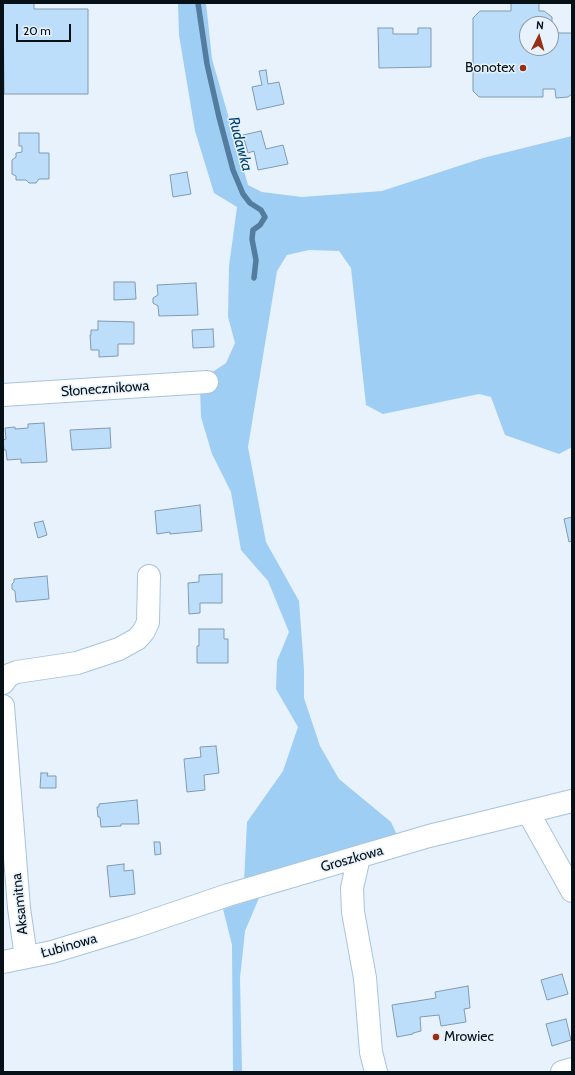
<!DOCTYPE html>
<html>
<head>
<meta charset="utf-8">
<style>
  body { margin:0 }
  #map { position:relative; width:575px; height:1075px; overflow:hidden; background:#e7f2fc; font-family:Cabin,sans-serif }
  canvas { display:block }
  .frame { position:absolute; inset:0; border:4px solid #061017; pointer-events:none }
  .north { position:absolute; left:519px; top:16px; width:40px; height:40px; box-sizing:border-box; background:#e7f2fc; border:1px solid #8d98a0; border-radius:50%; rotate:5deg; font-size:11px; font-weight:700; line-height:16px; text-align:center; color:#061017 }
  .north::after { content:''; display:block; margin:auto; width:14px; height:18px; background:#972f17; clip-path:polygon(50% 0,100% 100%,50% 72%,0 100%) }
  .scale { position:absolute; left:16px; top:24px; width:55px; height:18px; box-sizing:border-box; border:2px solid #061017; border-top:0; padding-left:5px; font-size:12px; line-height:14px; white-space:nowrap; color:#061017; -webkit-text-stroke:3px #e7f2fc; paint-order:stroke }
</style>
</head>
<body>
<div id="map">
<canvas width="575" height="1075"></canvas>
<div class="frame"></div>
<div class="north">N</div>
<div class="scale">20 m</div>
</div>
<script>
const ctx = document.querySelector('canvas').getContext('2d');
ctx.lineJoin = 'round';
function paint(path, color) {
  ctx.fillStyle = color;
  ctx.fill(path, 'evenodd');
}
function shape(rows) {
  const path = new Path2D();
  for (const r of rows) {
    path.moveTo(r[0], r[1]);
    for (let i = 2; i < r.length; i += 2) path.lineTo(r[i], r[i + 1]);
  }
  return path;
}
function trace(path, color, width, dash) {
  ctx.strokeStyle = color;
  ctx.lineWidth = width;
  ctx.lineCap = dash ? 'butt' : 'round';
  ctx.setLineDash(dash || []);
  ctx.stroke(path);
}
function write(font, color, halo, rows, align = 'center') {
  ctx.font = font + ' Cabin,sans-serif';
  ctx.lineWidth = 3;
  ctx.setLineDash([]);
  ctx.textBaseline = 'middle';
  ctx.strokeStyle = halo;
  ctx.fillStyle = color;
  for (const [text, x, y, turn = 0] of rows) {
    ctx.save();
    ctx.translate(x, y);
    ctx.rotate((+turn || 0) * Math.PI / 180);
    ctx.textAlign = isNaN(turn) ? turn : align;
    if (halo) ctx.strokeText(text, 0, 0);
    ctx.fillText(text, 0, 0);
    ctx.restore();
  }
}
paint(shape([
  [178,3,206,3,212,59,248,185,262,192,302,197,382,191,483,158,572,136,572,447,559,454,505,435,491,397,479,394,383,414,366,405,351,268,339,251,309,250,287,255,277,271,248,447,266,542,299,601,304,669,304,698,320,746,339,779,391,822,399,839,244,882,247,822,283,771,298,727,276,689,277,661,289,632,268,581,241,550,231,492,212,454,201,417,200,389,208,375,226,363,235,343,228,317,229,266,237,207,214,193,195,131,179,35],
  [259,898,245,931,240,978,242,1072,233,1072,232,945,223,909]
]), '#9fcef5');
trace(shape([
  [198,3,207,64,219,117,233,170,243,194,250,203,261,210,265,217,260,225,253,230,252,239,256,260,254,278]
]), '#537c9e', 5.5);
const building = shape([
  [3,3,34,3,34,9,88,9,88,94,4,94,3,3],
  [511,3,539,3,539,11,544,11,552,17,552,33,572,33,572,94,568,97,556,98,555,89,543,89,543,97,479,97,473,91,473,18,480,11,511,11,511,3],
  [527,24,551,24,551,48,527,48,527,24],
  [378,28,393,28,393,34,418,34,418,28,431,28,431,67,379,68,378,28],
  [266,70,268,84,279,82,284,104,257,110,252,87,262,85,259,71,266,70],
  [261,131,266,149,283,145,288,164,258,170,254,151,248,153,243,135,261,131],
  [19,133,39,133,39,153,49,153,49,179,39,179,36,183,29,183,26,180,16,180,16,176,12,174,12,160,16,157,16,153,22,152,22,146,19,146,19,133],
  [187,172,191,194,173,197,170,175,187,172],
  [114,282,135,282,136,299,114,300,114,282],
  [196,283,198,315,159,316,158,306,153,303,153,298,158,295,157,285,196,283],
  [98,321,134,322,134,344,118,344,118,356,99,357,99,350,91,350,90,335,91,335,91,330,98,330,98,321],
  [213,329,214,347,193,348,192,330,213,329],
  [44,423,47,462,21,463,21,459,7,460,6,450,4,450,3,440,6,439,5,428,15,427,15,429,28,428,28,424,44,423],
  [110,428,111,448,72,450,70,430,110,428],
  [200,505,202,531,170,534,170,532,157,534,155,511,200,505],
  [572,517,572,541,569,542,564,519,572,517],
  [43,521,47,535,38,538,34,523,43,521],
  [222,574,222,603,200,603,200,613,189,614,188,583,199,582,199,575,222,574],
  [47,576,49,599,16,602,15,591,12,589,12,584,14,582,14,579,47,576],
  [199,629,224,629,224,639,228,639,228,663,197,663,197,646,199,646,199,629],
  [216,746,219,773,204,775,205,790,187,792,184,759,201,757,200,747,216,746],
  [41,773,48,773,47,776,56,776,56,788,40,788,41,773],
  [137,800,139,824,121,824,121,826,101,827,100,817,98,817,97,807,99,807,99,804,137,800],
  [154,842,160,842,161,854,155,855,154,842],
  [124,864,124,871,133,870,135,894,110,897,107,866,124,864],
  [562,974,568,994,547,1000,541,980,562,974],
  [468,986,470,1008,464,1009,466,1022,441,1026,439,1015,420,1017,421,1031,413,1033,413,1034,397,1037,392,1005,436,998,435,992,468,986],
  [566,1019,571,1040,552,1046,546,1024,566,1019]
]);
paint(building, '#bddefb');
trace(building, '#809bb1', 1);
const minor = shape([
  [3,395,207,382],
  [3,683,9,675,17,672,77,663,119,649,137,639,144,631,148,622,149,576],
  [3,706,19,908,26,957],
  [528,812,572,891],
  [359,857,352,888,353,912,365,978,371,1052,376,1072],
  [3,962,52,952,134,927,228,895,429,836,572,801],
  [562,1072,572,1069]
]);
trace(minor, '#a8c4db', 24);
trace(minor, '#fff', 22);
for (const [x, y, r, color] of [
  [523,68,4,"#972f17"],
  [436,1037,4,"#972f17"]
]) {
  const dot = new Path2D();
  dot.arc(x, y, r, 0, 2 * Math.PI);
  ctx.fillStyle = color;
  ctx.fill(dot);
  trace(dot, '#e7f2fc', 1.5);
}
write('14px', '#061017', '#e7f2fc', [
  ["Bonotex",515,68],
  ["Mrowiec",444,1037,"left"]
], 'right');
write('14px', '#061017', '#e7f2fc', [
  ["Słonecznikowa",105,389,-4],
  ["Groszkowa",352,859,-16],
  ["Aksamitna",20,904,-96],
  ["Łubinowa",69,946,-16]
]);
write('italic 15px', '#00456f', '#e7f2fc', [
  ["Rudawka",240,144,75]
]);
</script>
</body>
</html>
